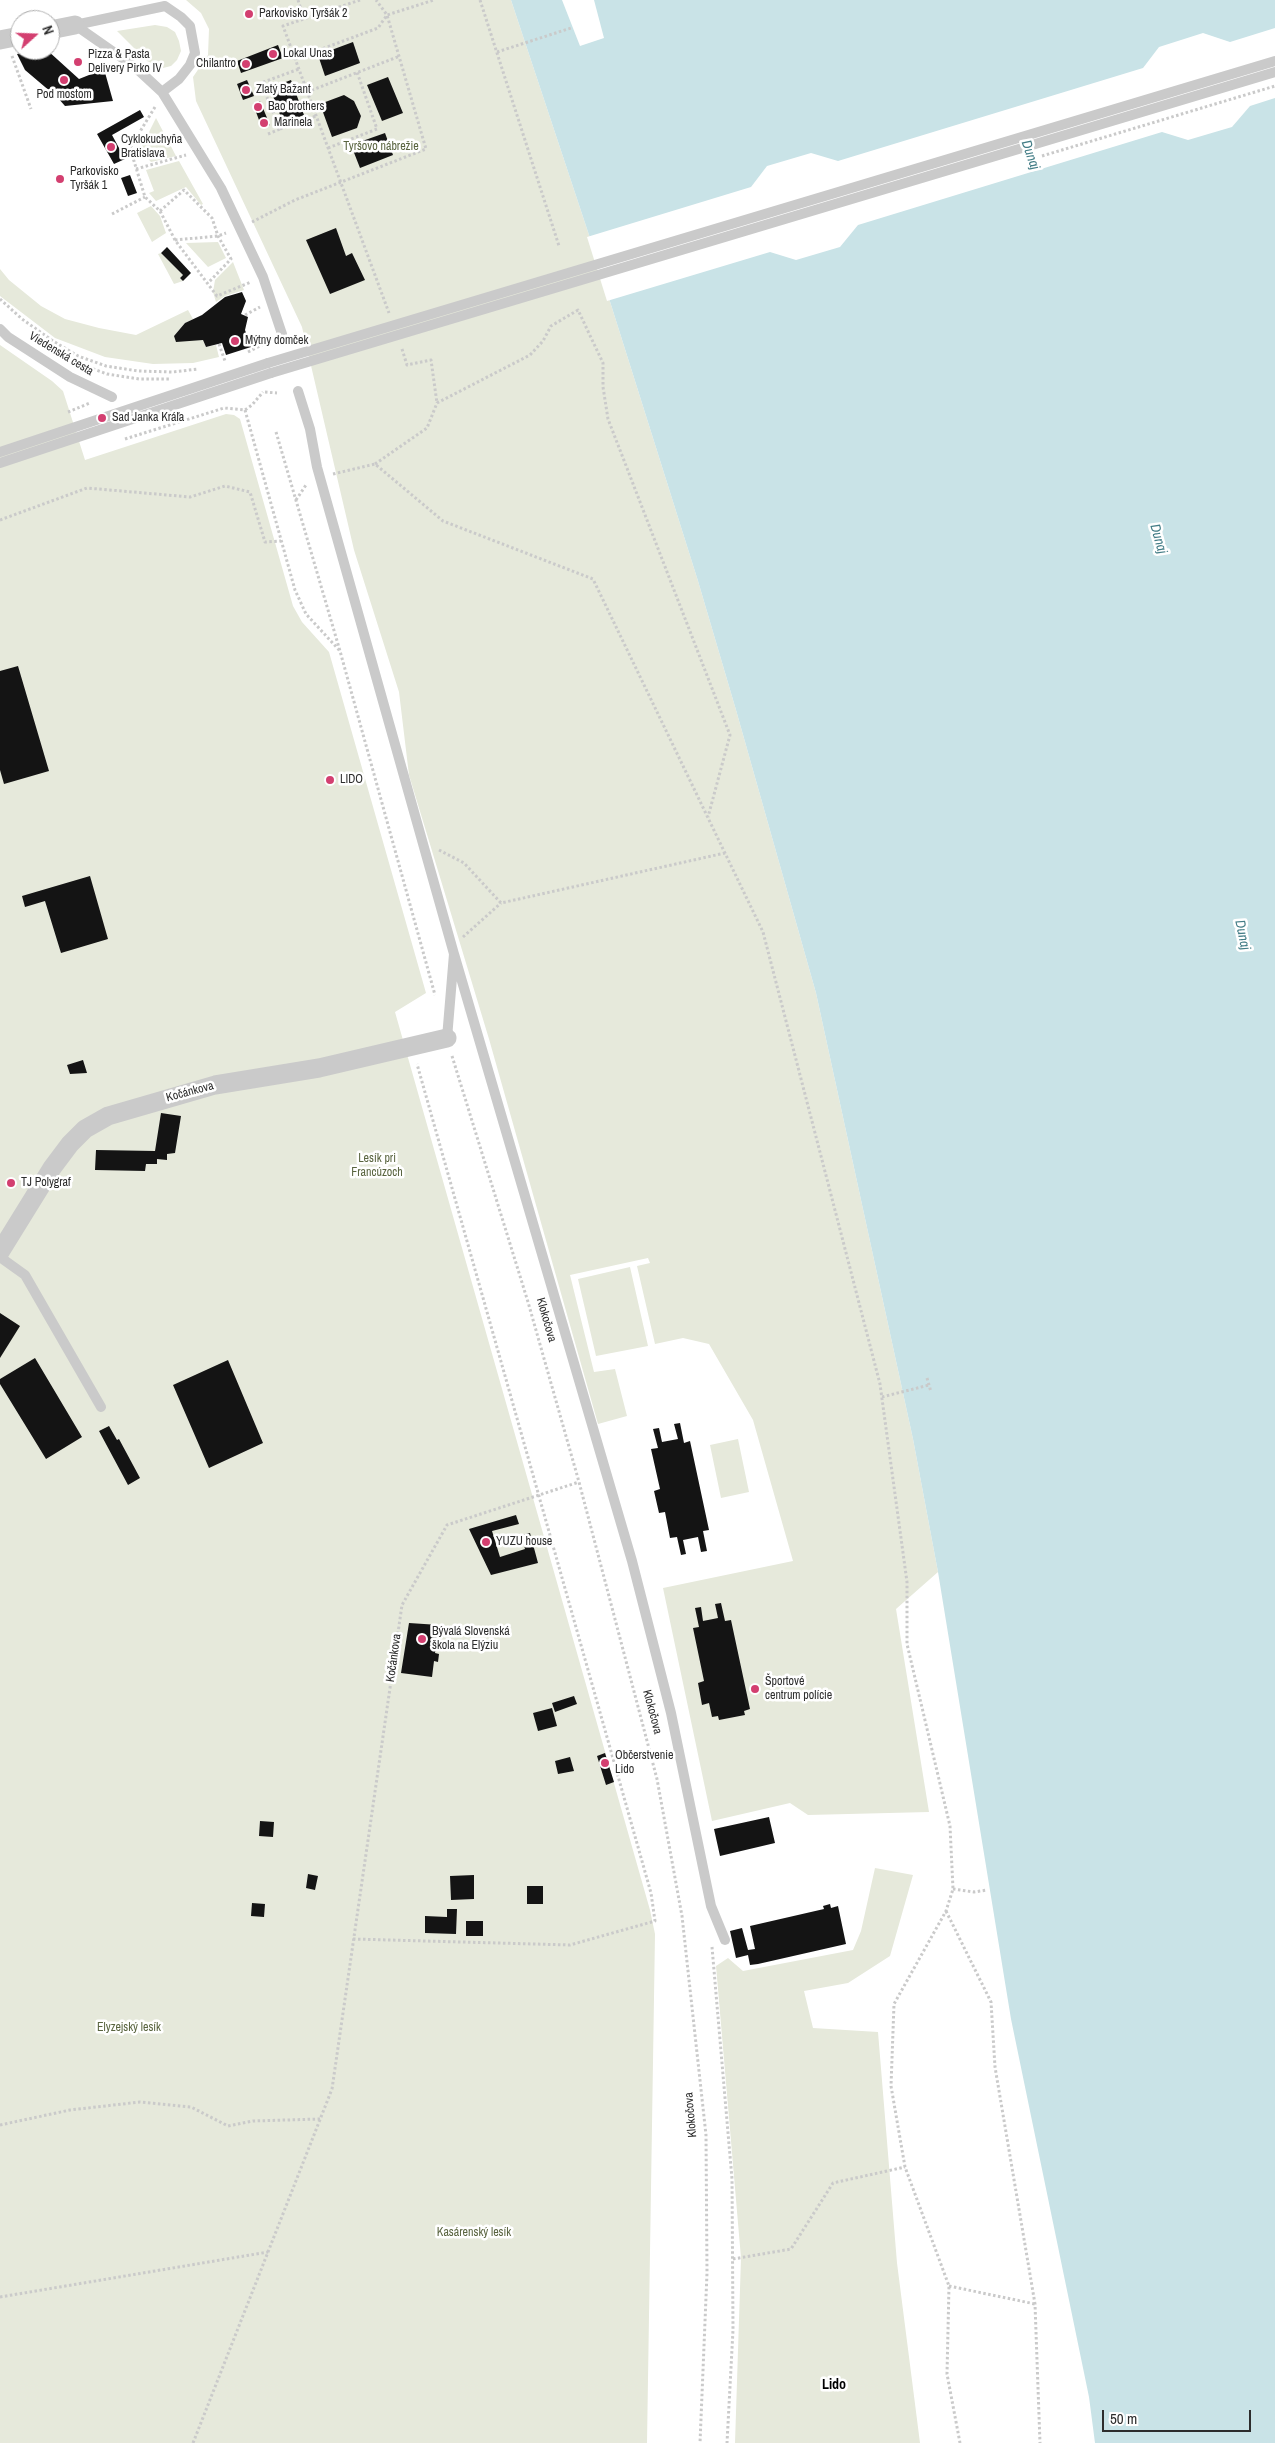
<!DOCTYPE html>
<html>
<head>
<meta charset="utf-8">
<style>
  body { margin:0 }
  #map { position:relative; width:1275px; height:2443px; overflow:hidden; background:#fff; font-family:"Archivo Narrow",sans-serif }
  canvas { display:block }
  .north { position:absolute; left:10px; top:10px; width:50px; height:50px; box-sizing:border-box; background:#fff; border:1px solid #ababab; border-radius:50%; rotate:70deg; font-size:14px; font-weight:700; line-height:20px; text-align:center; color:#2d2d2d }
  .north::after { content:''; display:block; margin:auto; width:18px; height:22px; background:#d33f70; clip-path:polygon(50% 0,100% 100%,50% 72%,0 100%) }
  .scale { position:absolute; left:1102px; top:2410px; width:149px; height:22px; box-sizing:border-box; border:2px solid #2d2d2d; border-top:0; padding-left:6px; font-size:15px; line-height:18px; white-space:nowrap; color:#2d2d2d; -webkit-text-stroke:4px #fff; paint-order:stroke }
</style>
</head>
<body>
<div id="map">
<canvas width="1275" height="2443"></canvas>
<div class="north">N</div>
<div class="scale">50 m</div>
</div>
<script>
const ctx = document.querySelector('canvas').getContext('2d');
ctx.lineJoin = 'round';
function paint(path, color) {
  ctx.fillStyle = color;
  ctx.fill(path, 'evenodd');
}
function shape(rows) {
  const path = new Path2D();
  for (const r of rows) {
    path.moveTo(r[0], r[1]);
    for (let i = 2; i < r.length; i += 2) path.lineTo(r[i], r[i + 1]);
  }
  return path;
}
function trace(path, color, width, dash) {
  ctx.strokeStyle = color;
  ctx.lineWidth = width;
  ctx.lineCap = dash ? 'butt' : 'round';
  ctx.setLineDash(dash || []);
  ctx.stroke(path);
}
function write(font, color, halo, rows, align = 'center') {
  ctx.font = font + ' "Archivo Narrow",sans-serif';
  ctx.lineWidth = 5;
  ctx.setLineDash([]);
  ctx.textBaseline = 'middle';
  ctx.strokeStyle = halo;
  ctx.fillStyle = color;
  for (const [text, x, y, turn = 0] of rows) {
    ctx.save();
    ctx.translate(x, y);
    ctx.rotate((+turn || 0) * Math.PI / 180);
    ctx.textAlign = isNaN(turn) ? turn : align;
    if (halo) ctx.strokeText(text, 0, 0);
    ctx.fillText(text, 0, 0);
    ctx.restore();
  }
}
paint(shape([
  [186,0,511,0,590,238,698,581,736,710,816,993,913,1439,938,1572,896,1609,929,1812,808,1815,790,1803,712,1821,663,1588,793,1561,753,1420,709,1344,683,1338,655,1344,637,1266,650,1263,648,1258,570,1275,594,1372,615,1369,627,1416,598,1424,489,1039,409,775,399,692,354,550,302,327,196,101,193,77,208,55,209,29,201,13],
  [155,25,167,27,175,32,179,41,181,51,177,60,171,66,163,68,147,61,117,31],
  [156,118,176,156,151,162,140,150],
  [179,161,203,204,201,205,186,187,156,201,149,193,154,191,146,170],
  [151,206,160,216,166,233,152,242,137,213],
  [218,242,226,258,208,267,186,243],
  [161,253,183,275,180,278,183,281,174,284,158,254],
  [233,262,244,290,225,296,216,302,213,292,215,280],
  [0,269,9,280,41,306,65,319,99,328,136,335,188,310,193,319,185,323,174,336,203,340,206,347,216,345,219,357,193,363,153,364,105,357,55,338,0,296],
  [0,345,52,381,63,391,85,460,226,414,234,415,240,419,293,606,302,622,329,652,426,993,395,1012,650,1910,655,1934,647,2443,0,2443],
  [630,1267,648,1346,596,1356,578,1279],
  [738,1439,749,1492,721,1498,710,1445],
  [875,1868,913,1875,890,1956,848,1983,804,1991,813,2028,878,2032,897,2263,920,2443,735,2443,741,2258,716,1966,728,1958,743,1971,853,1950,861,1931]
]), '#e6e9db');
paint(shape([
  [511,0,1275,0,1275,2443,1095,2443,1089,2397,1011,2019,938,1572,913,1439,816,993,736,710,698,581,590,238]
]), '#c9e3e7');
paint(shape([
  [562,0,594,0,604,38,580,46],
  [1275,28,1275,98,1250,106,1232,127,1188,140,1162,132,858,225,840,247,796,260,770,252,607,301,587,237,751,187,767,166,811,153,838,161,1143,68,1159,47,1203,33,1230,42]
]), '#fff');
paint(shape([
  [353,42,360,63,325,76,318,55],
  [278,45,283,58,241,73,237,61],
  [35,50,47,50,79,79,104,69,113,101,65,106,58,98,25,70,17,54],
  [388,77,403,113,382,121,367,85],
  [247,80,254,96,243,100,237,84],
  [291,80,304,115,283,123,270,88],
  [344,95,354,101,361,116,357,128,332,137,320,104],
  [260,101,270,125,262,128,253,104],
  [140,110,144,117,112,135,125,159,114,164,97,134],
  [385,133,393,155,360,168,351,145],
  [130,175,137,193,128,196,121,178],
  [336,228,346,256,352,253,365,280,330,294,306,240],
  [167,247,191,273,183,281,180,278,183,275,161,253],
  [242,292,246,301,241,314,248,317,245,330,251,347,226,355,222,343,206,347,203,340,176,342,174,336,185,323,202,315,225,297],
  [18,666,49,771,4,784,0,770,0,671],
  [90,876,108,939,61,953,45,901,25,907,22,896],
  [83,1060,87,1073,70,1074,67,1065],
  [161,1113,181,1116,175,1153,167,1154,167,1160,157,1159,157,1164,146,1164,145,1171,95,1170,96,1150,155,1151],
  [0,1313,20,1326,0,1358],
  [35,1358,82,1437,46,1459,0,1384,0,1379],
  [228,1360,263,1443,209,1468,173,1385],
  [680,1423,684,1443,690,1441,709,1530,703,1531,707,1551,701,1552,698,1537,683,1540,686,1554,681,1555,677,1537,670,1538,665,1512,659,1513,654,1491,660,1489,651,1449,658,1448,653,1429,659,1428,662,1442,678,1439,674,1424],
  [109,1426,117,1440,119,1439,140,1478,128,1485,99,1431],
  [516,1515,519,1524,492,1531,500,1557,525,1549,521,1535,530,1533,538,1563,491,1575,469,1529],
  [721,1603,725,1621,731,1620,750,1709,744,1711,745,1715,719,1720,718,1716,712,1717,709,1703,702,1705,698,1683,704,1681,693,1628,699,1627,695,1608,701,1607,703,1621,718,1618,715,1604],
  [409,1623,439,1625,435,1653,439,1654,438,1662,434,1661,432,1677,401,1673],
  [574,1696,577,1704,555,1712,552,1703],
  [552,1708,557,1726,538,1731,533,1713],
  [605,1753,614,1782,606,1785,597,1756],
  [570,1757,574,1771,558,1774,555,1761],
  [769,1817,775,1843,720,1856,714,1829],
  [260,1821,274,1822,273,1837,259,1836],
  [308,1874,318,1876,315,1890,306,1888],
  [474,1875,474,1899,451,1900,450,1876],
  [527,1886,543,1886,543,1904,527,1904],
  [252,1903,265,1904,264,1917,251,1916],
  [830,1904,831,1908,838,1906,846,1944,758,1964,750,1965,748,1955,736,1958,730,1931,742,1928,748,1950,755,1949,750,1926,824,1909,823,1906],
  [447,1909,457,1909,456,1934,425,1933,425,1916,447,1917],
  [466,1921,483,1921,483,1936,466,1936]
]), '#141414');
trace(shape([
  [298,0,304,19],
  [360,0,283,26,389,313],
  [480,0,559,246],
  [497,52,571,28],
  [12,56,31,109],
  [295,59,378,28,387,15,434,0],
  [307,92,400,56],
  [155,107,130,148,145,197,160,211,175,240,217,296,251,282],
  [280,129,316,116],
  [268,134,280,129,261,83,299,69],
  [328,148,377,129,357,72],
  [136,169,186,155],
  [160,211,184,190,212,218,218,236,231,259,209,282],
  [112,214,145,197],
  [252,222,295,200,426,149,387,15,376,0],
  [175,240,218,236,226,233],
  [0,299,22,319,53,341,78,356,106,366,138,371,173,372,198,369],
  [245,315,260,307],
  [219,344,225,361],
  [402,349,407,365,431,360,437,403],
  [248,352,262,345],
  [88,367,107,374,139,379,170,379],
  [265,392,277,393],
  [245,410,295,590,306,614,340,651],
  [68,412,90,403],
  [276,432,340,651,435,995],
  [125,439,224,408,245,410,252,405,263,392],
  [375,464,427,428,437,403,530,355,543,341,551,326,578,310,603,363,603,387,608,419,730,735,708,817],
  [333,474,375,464,443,521,593,579,763,932,880,1384,907,1582,907,1644,950,1826,953,1889,946,1911,894,2004,891,2086,905,2167,949,2286,947,2374,960,2443],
  [296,500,306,485],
  [0,520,87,488,190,497,225,486,250,492,265,542,281,541],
  [439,850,464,863,501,903,725,853],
  [463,937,501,903],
  [452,1056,528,1302,579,1482,657,1779,682,1916,706,2135,707,2273,700,2443],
  [927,1378,931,1392],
  [882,1397,929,1385],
  [953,1889,974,1892,987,1890],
  [946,1911,991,2002,995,2067,1035,2304,1040,2443],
  [353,1939,570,1945,655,1921,651,1893,417,1064],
  [712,1947,732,2179,733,2330,727,2443],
  [0,2125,70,2110,140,2102,191,2107,228,2126,253,2121,320,2119],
  [733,2259,791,2249,833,2183,905,2167],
  [949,2286,1035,2304],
  [0,2297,268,2252],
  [193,2443,332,2089,402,1605,447,1525,579,1482]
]), '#cacaca', 3, [2.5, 2.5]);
trace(shape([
  [75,25,135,67,162,92,221,188,263,277,282,334],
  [75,25,165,6,181,17,190,26,195,53,190,65,179,79,162,92],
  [1032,145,1275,72],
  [0,329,8,337,70,377,112,397],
  [298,391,310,429,317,467,454,954,447,1038],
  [0,452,268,363],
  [0,463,271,373],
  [454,954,632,1561,671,1713,711,1906,725,1940],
  [0,1257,25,1275,101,1407]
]), '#cacaca', 10);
trace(shape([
  [50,30,75,25],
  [0,40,20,36],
  [0,1252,52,1168,70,1144,85,1129,108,1116,215,1085,319,1068,447,1038]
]), '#cacaca', 19);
trace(shape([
  [1042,156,1275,86]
]), '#cacaca', 3, [2.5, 2.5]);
trace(shape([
  [268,363,1275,61],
  [271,373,1032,145]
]), '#cacaca', 10);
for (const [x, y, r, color] of [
  [249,14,5,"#d33f70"],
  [273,54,5,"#d33f70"],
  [78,62,5,"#d33f70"],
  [246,64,5,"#d33f70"],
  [64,80,5,"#d33f70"],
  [246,90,5,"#d33f70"],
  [258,107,5,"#d33f70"],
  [264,123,5,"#d33f70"],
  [111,147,5,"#d33f70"],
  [60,179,5,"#d33f70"],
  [235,341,5,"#d33f70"],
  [102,418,5,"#d33f70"],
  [330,780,5,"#d33f70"],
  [11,1183,5,"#d33f70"],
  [486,1542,5,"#d33f70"],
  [422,1639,5,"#d33f70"],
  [755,1689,5,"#d33f70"],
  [605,1763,5,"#d33f70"]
]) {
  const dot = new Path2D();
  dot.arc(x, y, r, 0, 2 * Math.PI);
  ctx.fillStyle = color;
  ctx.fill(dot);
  trace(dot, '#fff', 2);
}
write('12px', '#2d2d2d', '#fff', [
  ["Parkovisko Tyršák 2",259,14],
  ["Lokal Unas",283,54],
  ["Pizza & Pasta",88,55],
  ["Delivery Pirko IV",88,69],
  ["Chilantro",236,64,"right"],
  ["Zlatý Bažant",256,90],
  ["Pod mostom",64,95,"center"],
  ["Bao brothers",268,107],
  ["Marinela",274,123],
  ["Cyklokuchyňa",121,140],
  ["Bratislava",121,154],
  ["Parkovisko",70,172],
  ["Tyršák 1",70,186],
  ["Mýtny domček",245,341],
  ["Sad Janka Kráľa",112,418],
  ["LIDO",340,780],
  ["TJ Polygraf",21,1183],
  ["YUZU house",496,1542],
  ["Bývalá Slovenská",432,1632],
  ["škola na Elýziu",432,1646],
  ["Športové",765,1682],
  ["centrum polície",765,1696],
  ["Občerstvenie",615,1756],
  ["Lido",615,1770]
], 'left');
write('12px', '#59643f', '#fff', [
  ["Tyršovo nábrežie",381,147],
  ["Lesík pri",377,1159],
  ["Francúzoch",377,1173],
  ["Elyzejský lesík",129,2028],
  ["Kasárenský lesík",474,2233]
]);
write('12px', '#2d2d2d', '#fff', [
  ["Viedenská cesta",61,354,31],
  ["Kočánkova",190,1092,-15],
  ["Klokočova",546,1320,74],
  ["Kočánkova",394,1658,-82],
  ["Klokočova",652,1712,75],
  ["Klokočova",691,2115,-95]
]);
write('italic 14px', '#437d86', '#fff', [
  ["Dunaj",1030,155,71],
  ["Dunaj",1158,539,74],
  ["Dunaj",1242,935,78]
]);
write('bold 14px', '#000', '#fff', [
  ["Lido",834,2385]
]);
</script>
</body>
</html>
